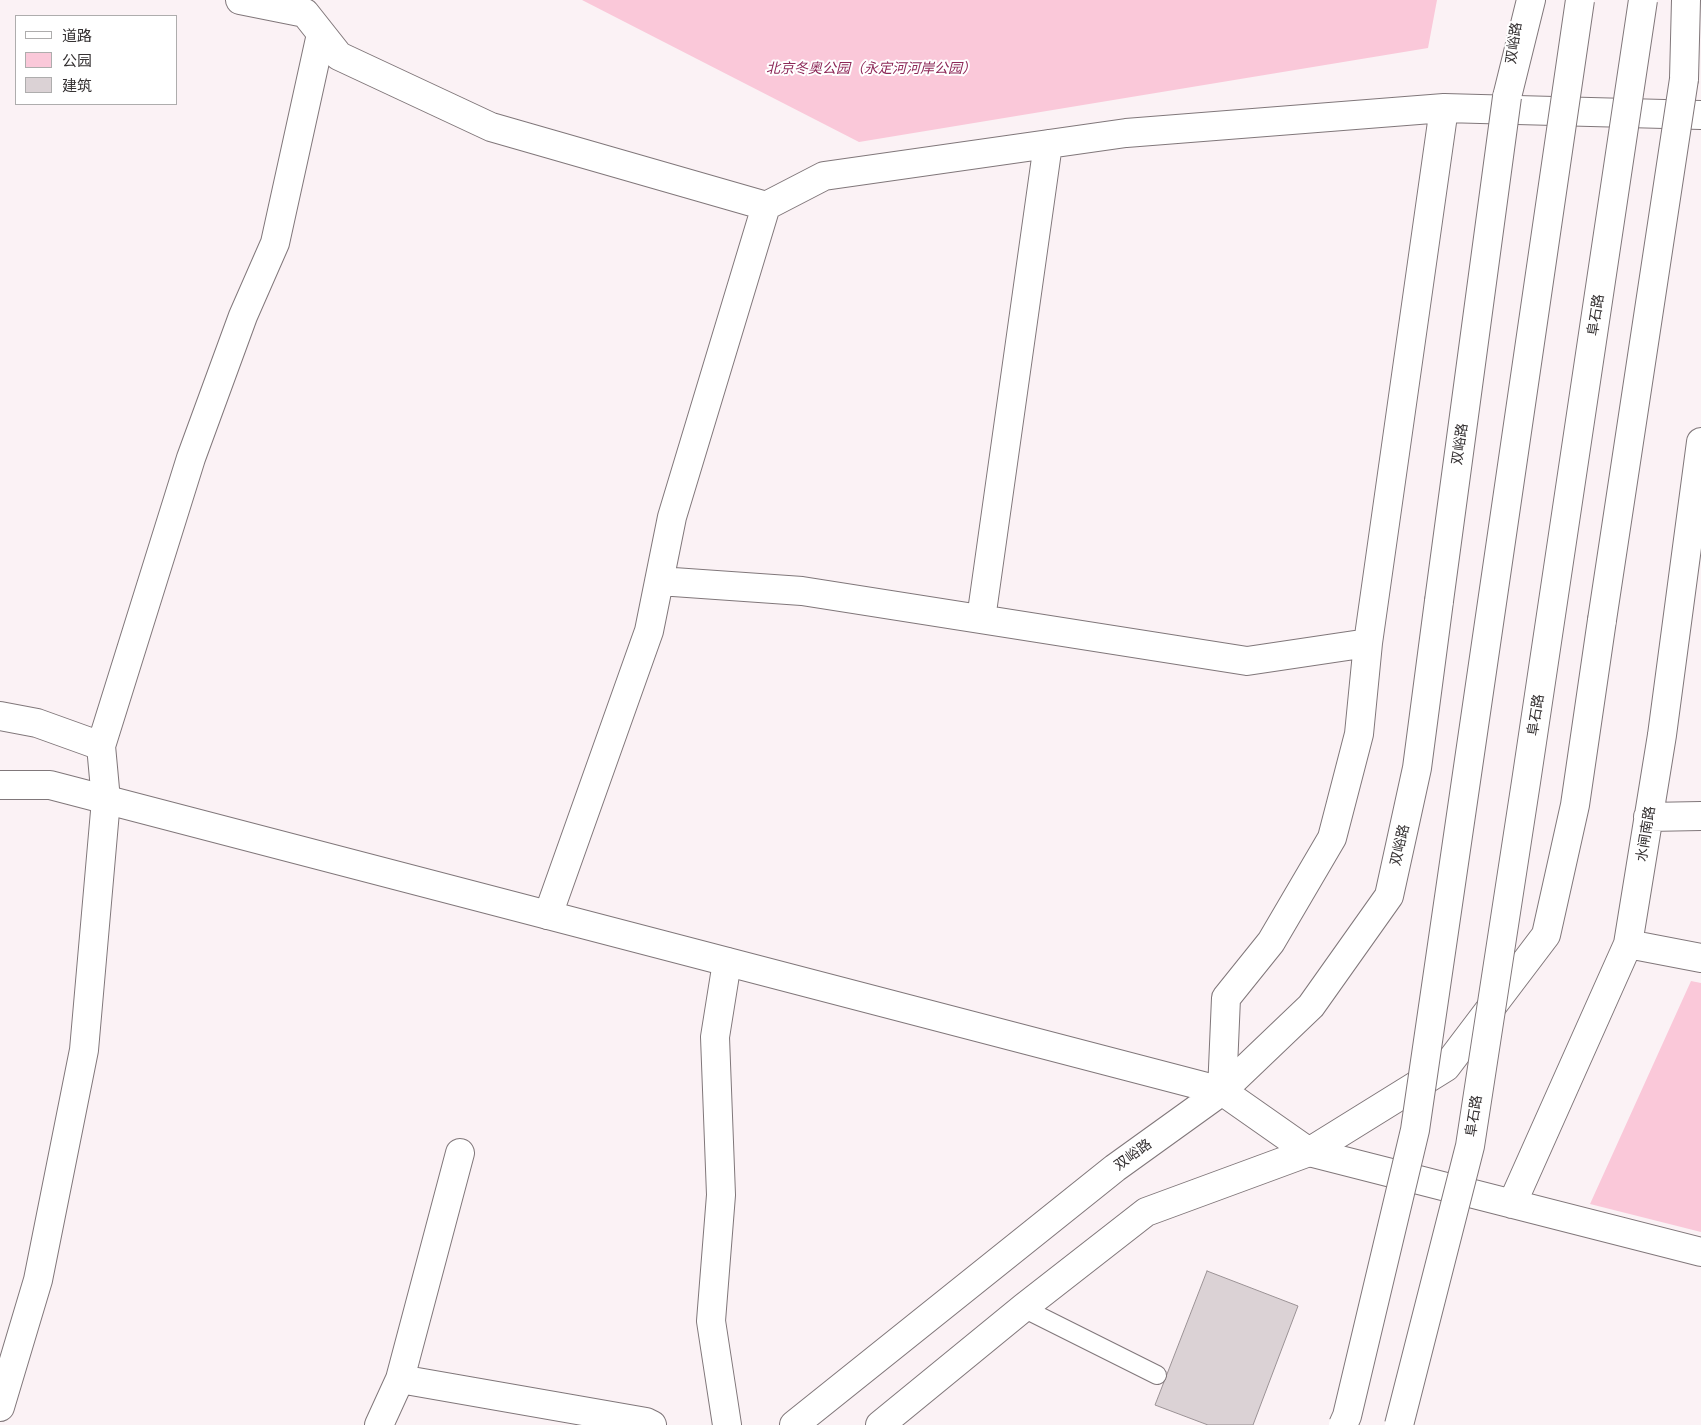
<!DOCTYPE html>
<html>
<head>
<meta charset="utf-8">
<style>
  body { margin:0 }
  #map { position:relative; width:1701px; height:1425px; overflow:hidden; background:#fbf2f5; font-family:"Crimson Pro","Noto Sans SC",serif }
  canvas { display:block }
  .legend { position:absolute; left:15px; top:15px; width:162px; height:90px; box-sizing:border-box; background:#fff; border:1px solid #aeadad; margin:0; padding:6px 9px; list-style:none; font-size:15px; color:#353132 }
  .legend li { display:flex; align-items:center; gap:10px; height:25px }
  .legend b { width:25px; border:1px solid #aeadad }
</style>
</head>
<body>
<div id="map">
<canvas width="1701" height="1425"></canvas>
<ul class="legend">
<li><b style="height:6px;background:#fff"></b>道路</li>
<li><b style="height:14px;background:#fac8d9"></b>公园</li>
<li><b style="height:14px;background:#dbd2d5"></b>建筑</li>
</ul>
</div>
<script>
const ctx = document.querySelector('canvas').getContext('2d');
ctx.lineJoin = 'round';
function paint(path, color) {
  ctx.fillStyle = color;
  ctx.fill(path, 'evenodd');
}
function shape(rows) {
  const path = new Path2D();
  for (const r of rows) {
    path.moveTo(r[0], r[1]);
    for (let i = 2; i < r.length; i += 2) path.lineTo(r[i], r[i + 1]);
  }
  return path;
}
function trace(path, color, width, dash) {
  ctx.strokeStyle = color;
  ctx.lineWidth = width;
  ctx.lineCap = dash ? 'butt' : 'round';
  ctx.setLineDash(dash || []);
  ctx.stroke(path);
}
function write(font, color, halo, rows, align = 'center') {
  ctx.font = font + ' "Crimson Pro","Noto Sans SC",serif';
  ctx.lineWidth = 4;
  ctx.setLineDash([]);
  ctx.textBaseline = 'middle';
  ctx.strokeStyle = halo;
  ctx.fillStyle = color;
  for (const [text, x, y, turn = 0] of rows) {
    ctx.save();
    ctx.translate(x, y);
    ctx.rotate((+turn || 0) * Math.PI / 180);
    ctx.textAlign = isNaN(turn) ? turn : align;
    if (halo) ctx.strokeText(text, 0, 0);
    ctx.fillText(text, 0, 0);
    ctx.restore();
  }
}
paint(shape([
  [582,0,1437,0,1428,48,859,142],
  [1691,981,1701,983,1701,1232,1590,1204]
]), '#fac8d9');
const building = shape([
  [1207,1271,1298,1306,1253,1425,1208,1425,1155,1405,1207,1271]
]);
paint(building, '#dbd2d5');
trace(building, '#9b9295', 1);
const service = shape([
  [1023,1308,1157,1375]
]);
const minor = shape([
  [240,0,305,13,339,56,491,127,766,206],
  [659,581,802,591,1247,661,1368,643],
  [981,619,1048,144],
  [0,716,37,723,101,746],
  [1648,817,1701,816],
  [548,915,649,631,672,517,766,206,824,176,1126,133,1444,108,1701,115],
  [1628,944,1701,958],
  [727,962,715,1037,721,1195,711,1321,727,1425],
  [1222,1091,1226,998,1271,942,1332,838,1359,734,1368,643,1444,108],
  [1309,1152,1701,1252],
  [1512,1204,1628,944,1662,735,1701,442],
  [400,1379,646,1422,652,1425],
  [0,1407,38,1280,84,1050,106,800,101,746,191,458,243,316,275,243,321,34],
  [379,1425,400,1379,460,1153]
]);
const tertiary = shape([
  [0,785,50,785,1222,1091,1309,1152],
  [794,1425,1115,1168,1222,1091,1311,1006,1389,896,1417,768,1439,601],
  [880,1425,1023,1308,1146,1212,1309,1152,1446,1067,1546,935,1575,805,1602,620]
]);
const trunk = shape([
  [1684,79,1686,0],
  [1507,97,1531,0]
]);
trace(service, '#80777a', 20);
trace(minor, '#80777a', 30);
trace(tertiary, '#80777a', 30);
trace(trunk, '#80777a', 30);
trace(service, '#fff', 18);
trace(minor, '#fff', 28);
trace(tertiary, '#fff', 28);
trace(trunk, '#fff', 28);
const tertiaryBridge = shape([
  [1439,601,1507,97],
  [1602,620,1684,79]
]);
const trunkBridge = shape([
  [1343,1425,1347,1416,1415,1130,1580,0],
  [1399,1425,1470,1146,1526,782,1643,0]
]);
trace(tertiaryBridge, '#80777a', 30, []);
trace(trunkBridge, '#80777a', 30, []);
trace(tertiaryBridge, '#fff', 28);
trace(trunkBridge, '#fff', 28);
write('14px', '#353132', '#fff', [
  ["双峪路",1514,43,-82],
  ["阜石路",1596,315,-81],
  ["双峪路",1460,444,-82],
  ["阜石路",1536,715,-81],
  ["水闸南路",1646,834,-81],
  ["双峪路",1400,845,-77],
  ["阜石路",1474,1116,-81],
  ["双峪路",1133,1155,-36]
]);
write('italic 14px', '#8d2858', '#fff', [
  ["北京冬奥公园（永定河河岸公园）",871,69]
]);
</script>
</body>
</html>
